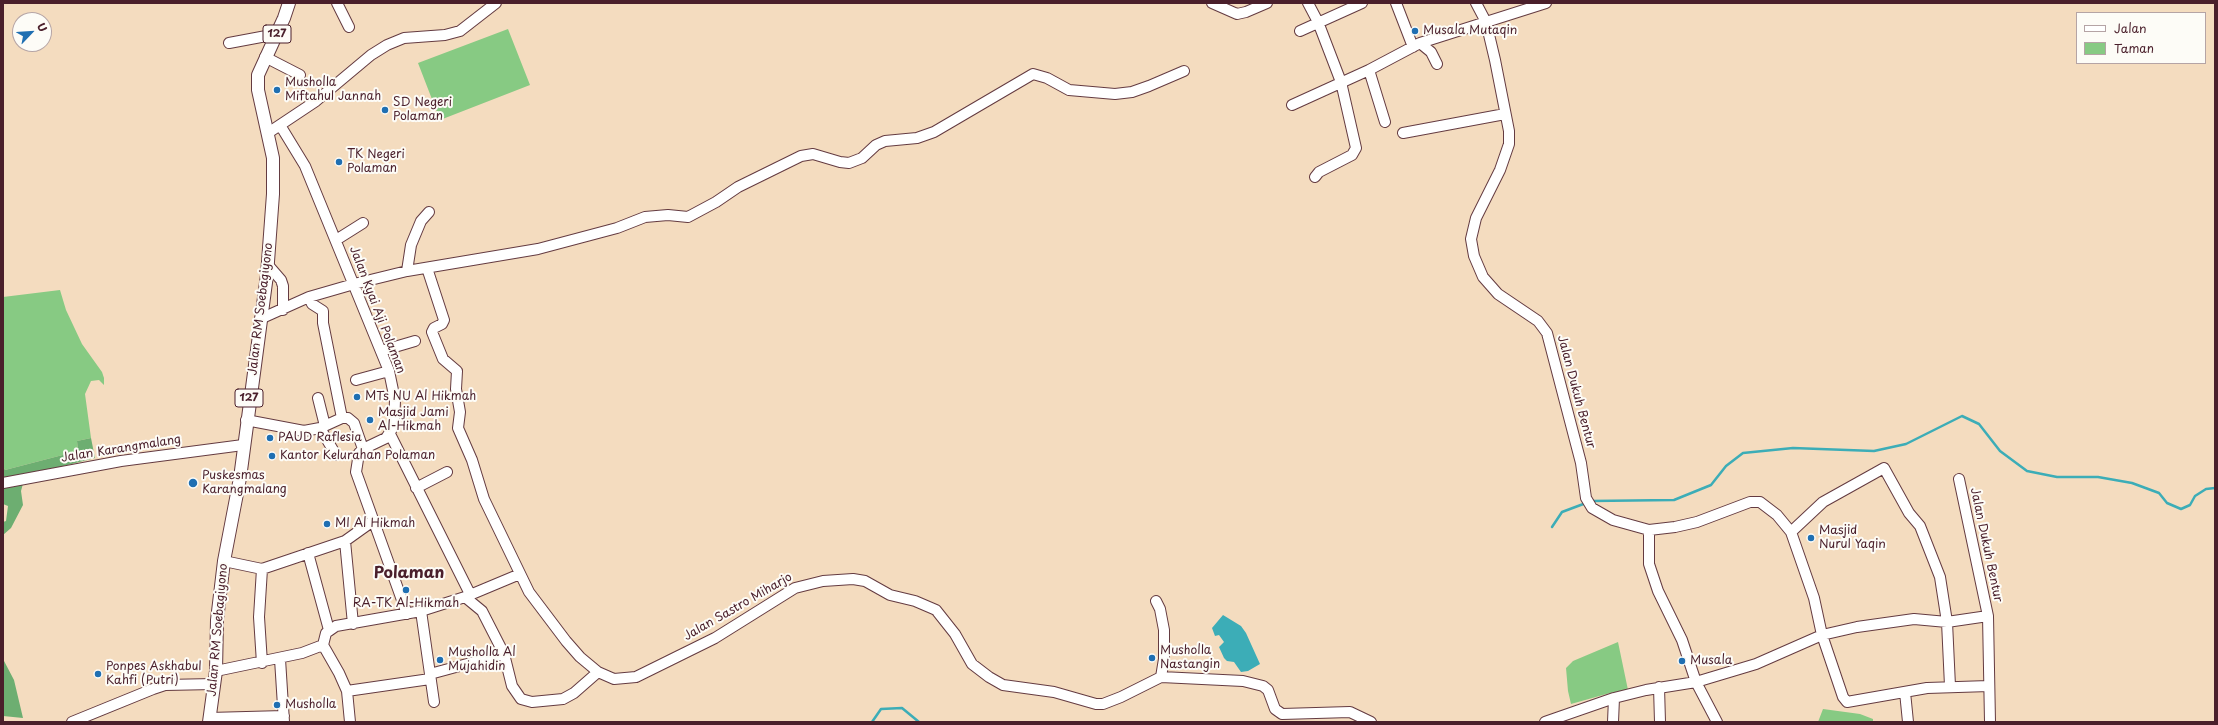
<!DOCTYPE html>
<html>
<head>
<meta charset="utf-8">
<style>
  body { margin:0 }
  #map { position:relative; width:2218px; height:725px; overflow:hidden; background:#f4dcbf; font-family:"Playpen Sans",sans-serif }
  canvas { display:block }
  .frame { position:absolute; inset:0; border:4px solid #4a1f2b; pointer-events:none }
  .legend { position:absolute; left:2076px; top:12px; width:130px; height:52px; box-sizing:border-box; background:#fdfcf7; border:1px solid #b5a4a5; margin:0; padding:5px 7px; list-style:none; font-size:12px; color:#4a1f2b }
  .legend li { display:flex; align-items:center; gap:8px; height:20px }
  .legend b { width:20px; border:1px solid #b5a4a5 }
  .north { position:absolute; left:12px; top:12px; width:40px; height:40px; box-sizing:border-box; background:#fdfcf7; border:1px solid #b5a4a5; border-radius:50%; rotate:65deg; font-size:11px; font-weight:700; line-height:16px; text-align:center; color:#4a1f2b }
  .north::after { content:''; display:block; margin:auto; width:14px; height:18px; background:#1f6fb2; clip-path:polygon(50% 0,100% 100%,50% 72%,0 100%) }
</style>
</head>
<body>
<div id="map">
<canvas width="2218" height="725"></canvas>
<div class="frame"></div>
<ul class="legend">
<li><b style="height:5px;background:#fff"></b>Jalan</li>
<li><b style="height:11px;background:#87ca83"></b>Taman</li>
</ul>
<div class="north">U</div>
</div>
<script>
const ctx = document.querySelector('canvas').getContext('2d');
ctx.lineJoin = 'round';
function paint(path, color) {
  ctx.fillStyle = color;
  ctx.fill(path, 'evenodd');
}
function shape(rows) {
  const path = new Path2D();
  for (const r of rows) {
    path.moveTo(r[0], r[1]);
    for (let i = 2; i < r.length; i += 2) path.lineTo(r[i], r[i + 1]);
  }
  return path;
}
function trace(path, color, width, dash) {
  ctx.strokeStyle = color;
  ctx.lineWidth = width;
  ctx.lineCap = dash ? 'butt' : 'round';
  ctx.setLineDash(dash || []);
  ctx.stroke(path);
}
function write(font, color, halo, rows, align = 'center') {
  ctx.font = font + ' "Playpen Sans",sans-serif';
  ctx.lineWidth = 4;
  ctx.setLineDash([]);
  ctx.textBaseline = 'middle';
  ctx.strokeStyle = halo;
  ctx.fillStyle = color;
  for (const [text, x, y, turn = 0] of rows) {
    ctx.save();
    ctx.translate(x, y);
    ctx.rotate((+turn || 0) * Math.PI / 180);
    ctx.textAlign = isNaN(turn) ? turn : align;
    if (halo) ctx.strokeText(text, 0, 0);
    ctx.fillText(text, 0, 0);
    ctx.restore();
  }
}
paint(shape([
  [508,29,530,85,440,120,418,63],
  [60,290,66,310,82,344,102,372,104,378,104,385,99,380,91,381,85,394,91,438,77,441,78,451,5,470,3,466,3,297],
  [1618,642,1628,690,1610,693,1571,704,1568,691,1566,668,1573,661],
  [1823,709,1860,714,1873,719,1873,722,1818,722]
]), '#87ca83');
paint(shape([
  [91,438,95,458,25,476,21,491,23,505,11,528,3,535,3,522,6,521,8,506,3,504,3,466,5,470,78,451,77,441],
  [3,659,14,680,23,718,3,716]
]), '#6dae71');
paint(shape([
  [1223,615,1241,626,1246,633,1260,664,1248,671,1241,672,1234,662,1227,661,1224,658,1219,647,1224,642,1219,635,1215,636,1212,628]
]), '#3cadb7');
trace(shape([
  [1591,501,1674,500,1711,485,1726,466,1743,453,1793,448,1874,451,1906,444,1962,416,1979,424,2000,451,2027,471,2057,477,2098,477,2132,483,2159,493,2167,503,2181,509,2190,505,2195,496,2206,489,2215,488],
  [1552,527,1562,512,1586,503],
  [872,722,881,709,902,708,919,722]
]), '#3cadb7', 2.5);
const minor = shape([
  [337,3,349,27],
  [1212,3,1237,14,1246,12,1267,3],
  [1308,3,1318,22,1341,82,1356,148,1352,155,1319,172,1315,177],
  [1396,3,1413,47],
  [1476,3,1486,22,1495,60,1509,131,1509,144,1500,170,1476,218,1471,239,1474,256,1483,277,1498,294,1538,321,1547,333,1581,463,1586,498,1592,508,1613,520,1649,530,1675,527,1697,522,1750,502,1760,502,1777,515,1791,532,1814,598,1822,635,1843,697,1847,702,1927,688,1989,686],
  [1300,31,1362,3],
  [229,43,277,34],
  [1420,43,1431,52,1437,64],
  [265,57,300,75],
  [1369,70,1385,122],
  [1292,105,1369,70,1420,43,1546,3],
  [280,125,305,166,389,371,395,400,394,426,386,438,363,449,359,453,356,472,407,614],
  [268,133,316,101,371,55,387,45,404,38,445,35,460,31,496,3],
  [1403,133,1505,114],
  [336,240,363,223],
  [268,265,281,280,283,286,283,310],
  [427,268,444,320,442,324,434,328,432,332,443,359,457,371,456,389,460,412,458,428,472,460,484,499,529,592,566,641,580,657,598,672,614,679,636,677,715,638,795,588,823,581,853,579,865,581,890,595,915,601,936,610,955,634,972,664,989,677,1003,685,1054,692,1096,704,1103,704,1121,697,1161,677,1243,681,1263,686,1268,690,1275,709,1282,714,1350,712,1371,722],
  [407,271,411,245,421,221,429,212],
  [309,297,312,304,323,311,323,323,342,418],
  [260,319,309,297,354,284,407,271,538,249,617,228,645,217,668,215,688,217,716,202,738,187,801,156,813,154,840,162,849,163,862,158,876,145,885,141,917,138,934,132,1033,74,1047,78,1069,90,1115,94,1132,92,1149,86,1184,71],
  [381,351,415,341],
  [356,380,389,371],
  [318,398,325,426],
  [246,420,304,431,320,428,342,418,348,418,354,423,363,449],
  [320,428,336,455],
  [390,434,470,594],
  [1959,479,1988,616,1990,722],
  [3,483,121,461,243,445],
  [416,488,447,472],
  [1649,530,1649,564,1658,591,1682,640,1696,682,1717,722],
  [1791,532,1823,502,1884,468,1909,513,1920,526,1940,577,1947,622,1950,686],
  [345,541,353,624],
  [308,553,329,630],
  [224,561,262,569,345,541,373,521],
  [465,597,482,611,504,654,512,686,521,699,532,702,563,699,574,693,598,672],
  [1156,601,1160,609,1164,630,1164,659,1161,677],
  [421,611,434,702],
  [323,645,339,673,347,691,350,722],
  [280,659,284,722],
  [262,663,259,617,262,569],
  [216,671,302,653,323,645,326,633,336,626,421,611,465,597,520,574],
  [430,674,504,654],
  [1659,687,1660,722],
  [347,691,430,679],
  [1905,692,1908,722],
  [209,718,284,716],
  [72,722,153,689,165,685,214,684],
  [1545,722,1614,698,1646,690,1696,682,1756,664,1822,635,1857,627,1914,619,1947,622,1988,616],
  [1613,722,1614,698]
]);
const major = shape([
  [209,722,216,671,217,620,224,561,240,478,267,275,273,194,273,158,258,90,258,75,284,18,289,3]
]);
trace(minor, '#643b41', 12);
trace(major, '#643b41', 14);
trace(minor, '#fff', 10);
trace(major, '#fff', 12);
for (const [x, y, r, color] of [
  [1415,31,4,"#1f6fb2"],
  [277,90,4,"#1f6fb2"],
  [385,110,4,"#1f6fb2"],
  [339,162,4,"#1f6fb2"],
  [357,397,4,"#1f6fb2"],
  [370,420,4,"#1f6fb2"],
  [270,438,4,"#1f6fb2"],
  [272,456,4,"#1f6fb2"],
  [193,483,5,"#1f6fb2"],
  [327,524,4,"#1f6fb2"],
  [1811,538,4,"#1f6fb2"],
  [406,590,4,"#1f6fb2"],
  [1152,658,4,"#1f6fb2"],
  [440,660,4,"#1f6fb2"],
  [1682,661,4,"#1f6fb2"],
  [98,674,4,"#1f6fb2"],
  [277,705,4,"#1f6fb2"]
]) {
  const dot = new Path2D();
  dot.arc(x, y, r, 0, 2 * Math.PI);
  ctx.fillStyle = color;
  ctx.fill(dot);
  trace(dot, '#fdfcf7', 1.5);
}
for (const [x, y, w] of [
  [277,34,28],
  [249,398,28]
]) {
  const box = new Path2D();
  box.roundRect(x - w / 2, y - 9, w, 18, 3);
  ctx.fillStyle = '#fdfcf7';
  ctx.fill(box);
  trace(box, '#4a1f2b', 1);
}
write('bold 11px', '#4a1f2b', null, [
  ["127",277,34],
  ["127",249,398]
]);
write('12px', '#4a1f2b', '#fdfcf7', [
  ["Musala Mutaqin",1423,31],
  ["Musholla",285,83],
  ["Miftahul Jannah",285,97],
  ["SD Negeri",393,103],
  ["Polaman",393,117],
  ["TK Negeri",347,155],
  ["Polaman",347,169],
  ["MTs NU Al Hikmah",365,397],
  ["Masjid Jami",378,413],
  ["Al-Hikmah",378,427],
  ["PAUD Raflesia",278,438],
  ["Kantor Kelurahan Polaman",280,456],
  ["Puskesmas",202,476],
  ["Karangmalang",202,490],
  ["MI Al Hikmah",335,524],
  ["Masjid",1819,531],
  ["Nurul Yaqin",1819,545],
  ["RA-TK Al-Hikmah",406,604,"center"],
  ["Musholla",1160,651],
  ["Nastangin",1160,665],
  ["Musholla Al",448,653],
  ["Mujahidin",448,667],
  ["Musala",1690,661],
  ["Ponpes Askhabul",106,667],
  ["Kahfi (Putri)",106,681],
  ["Musholla",285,705]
], 'left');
write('12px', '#4a1f2b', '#fdfcf7', [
  ["Jalan RM Soebagiyono",261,309,-83],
  ["Jalan Kyai Aji Polaman",377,310,69],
  ["Jalan Dukuh Bentur",1576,392,75],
  ["Jalan Karangmalang",121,449,-9],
  ["Jalan Dukuh Bentur",1986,545,78],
  ["Jalan Sastro Miharjo",738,607,-30],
  ["Jalan RM Soebagiyono",218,630,-85]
]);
write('bold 16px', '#4a1f2b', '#fdfcf7', [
  ["Polaman",409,574]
]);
</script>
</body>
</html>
